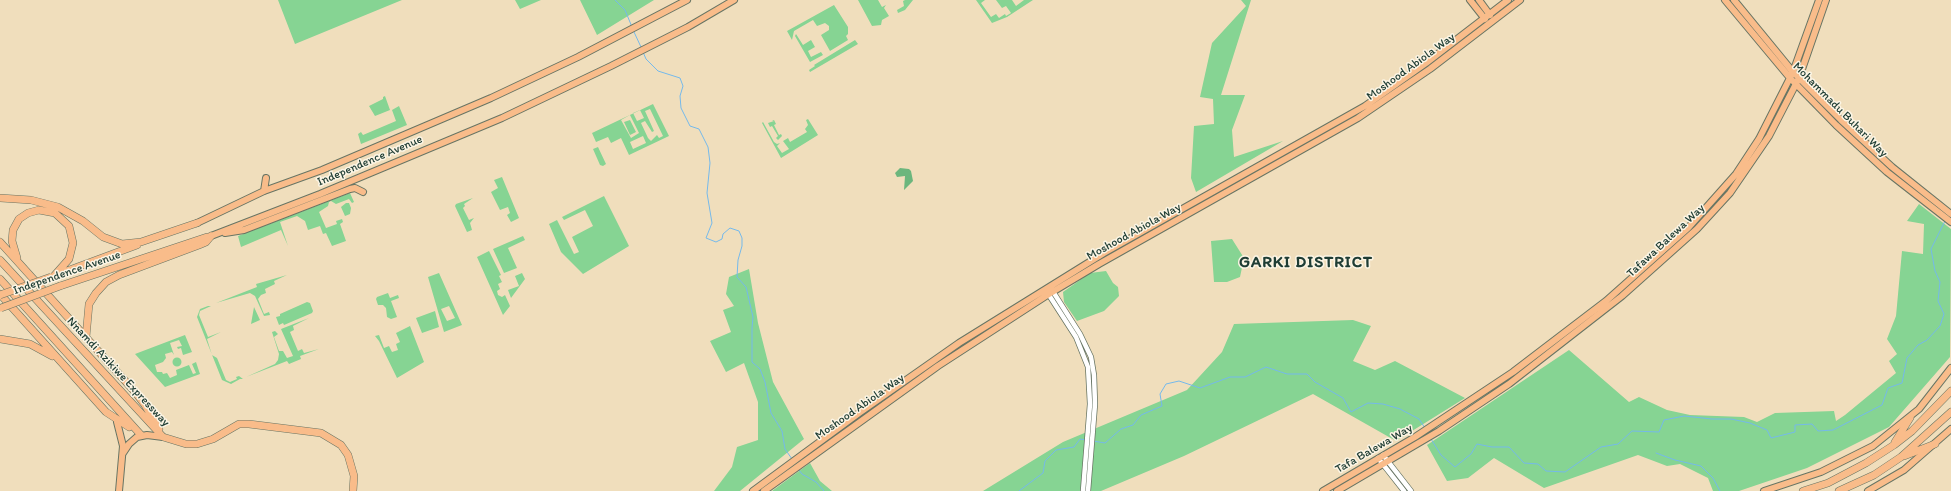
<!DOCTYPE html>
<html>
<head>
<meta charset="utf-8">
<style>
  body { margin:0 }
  canvas { display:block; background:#f0debc }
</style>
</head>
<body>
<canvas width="1951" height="491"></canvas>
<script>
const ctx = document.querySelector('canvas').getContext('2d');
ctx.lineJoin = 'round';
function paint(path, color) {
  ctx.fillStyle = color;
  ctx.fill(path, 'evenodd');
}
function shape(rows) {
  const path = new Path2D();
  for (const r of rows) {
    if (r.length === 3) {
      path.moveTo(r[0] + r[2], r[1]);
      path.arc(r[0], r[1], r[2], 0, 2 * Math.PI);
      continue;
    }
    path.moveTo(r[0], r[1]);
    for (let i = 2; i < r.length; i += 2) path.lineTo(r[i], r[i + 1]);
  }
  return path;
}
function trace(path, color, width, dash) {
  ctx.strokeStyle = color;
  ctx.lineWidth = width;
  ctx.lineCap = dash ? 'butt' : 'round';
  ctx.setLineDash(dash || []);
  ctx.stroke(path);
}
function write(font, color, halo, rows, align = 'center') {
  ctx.font = font + ' Itim,sans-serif';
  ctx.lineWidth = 3;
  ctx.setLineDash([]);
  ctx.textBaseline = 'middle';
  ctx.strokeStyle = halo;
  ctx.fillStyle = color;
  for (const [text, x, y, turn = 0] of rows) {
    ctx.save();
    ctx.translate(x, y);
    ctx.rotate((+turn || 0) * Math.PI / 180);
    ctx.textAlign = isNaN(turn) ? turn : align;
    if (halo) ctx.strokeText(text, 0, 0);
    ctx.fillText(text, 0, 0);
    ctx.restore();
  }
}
paint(shape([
  [278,0,402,0,295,44],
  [515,0,541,0,520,9],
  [580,0,654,0,597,35],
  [858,0,878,0,882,7,886,5,884,8,889,16,882,20,881,25,872,26],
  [905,0,913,0,905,10,898,13,897,10,904,6,903,1],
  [976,0,985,0,981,3,991,17,996,14,999,18,1005,14,1006,16,1011,13,1006,6,1002,8,996,0,1012,0,1016,6,1024,0,1033,0,1007,17,992,23],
  [1241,0,1251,0,1221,95,1245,95,1232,130,1234,157,1283,141,1196,192,1191,178,1194,126,1214,124,1213,99,1200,97,1212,43,1246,6],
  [834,5,848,27,848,34,846,36,848,40,830,51,821,35,829,30,829,26,825,23,817,26,813,20,794,31,792,40,787,31],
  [796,34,803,45,811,40,815,47,808,51,811,57,821,52,823,55,810,62,795,36],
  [855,40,858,44,810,72,809,70,815,66,814,65],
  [385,96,390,110,375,116,369,106,383,99,383,97],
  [653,104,669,136,629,155,621,138,611,143,608,137,596,142,592,133],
  [650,109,663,136,659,138,657,135,651,141,648,138,641,123,645,121,652,132,654,131,645,111],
  [640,110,644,118,637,121,633,113],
  [630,115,639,133,631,138,621,120],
  [643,136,646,143,633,149,630,142],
  [399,106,407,125,361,144,358,134,361,132,363,135,396,121,392,110],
  [808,119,818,135,781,158,762,123,763,122,774,142,777,144,780,143,777,146,782,153,789,149,783,141,788,138,790,142,807,132,805,129,808,125,806,120],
  [630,120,636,132,630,135,624,122],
  [772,120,774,120,776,124,774,125,779,135,781,134,782,136,778,140,776,138,778,136,772,126,770,127,768,123,774,121],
  [598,147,606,164,603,166,600,165,593,149],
  [502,177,519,218,511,222,507,215,510,213,508,207,500,210,491,192,498,188,494,180],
  [350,193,354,202,352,203,349,199,336,204,331,201,329,202,328,206,319,212,326,228,337,224,336,221,342,219,343,222,340,224,346,241,332,246,326,233,323,234,320,226,308,230,305,221,297,216,280,222,288,246,281,230,241,247,238,236],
  [604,196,629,246,583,274,561,252,549,224,557,220,574,254,579,252,572,237,593,226,585,210,564,220,562,217],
  [473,198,464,204,465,206,463,208,469,220,474,218,470,223,472,230,467,232,455,206,456,204],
  [346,203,349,203,351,208,350,214,345,216,341,207],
  [1919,204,1951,229,1950,357,1889,427,1807,468,1739,491,1713,491,1708,478,1680,464,1667,466,1638,455,1544,488,1494,458,1468,478,1447,481,1427,445,1569,350,1629,402,1639,397,1667,410,1690,415,1744,417,1757,422,1775,413,1834,411,1836,421,1845,415,1896,373,1889,361,1897,354,1887,339,1896,316,1902,251,1923,254,1924,224,1907,221],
  [523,236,525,240,508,248,517,268,504,273,493,249],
  [1232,239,1244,258,1240,277,1227,282,1214,282,1211,241],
  [489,251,501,275,499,276,502,282,498,284,500,289,497,291,498,295,502,297,505,295,510,306,503,315,477,257],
  [749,269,758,323,773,382,804,439,740,491,714,491,732,467,737,447,758,440,758,402,744,363,726,372,710,341,731,332,723,310,734,306,726,294,729,277],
  [1106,271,1113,283,1118,287,1119,296,1104,311,1077,321,1064,302,1063,292,1090,273],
  [439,273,462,325,444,332,428,277],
  [449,306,455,318,447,321,441,309],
  [522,273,525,279,511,298,508,290,519,286,515,276],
  [287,275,274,281,275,284,265,289,266,293,261,295,258,299,264,314,269,312,270,315,264,316,255,296,250,293,216,303,257,287,256,284],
  [388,293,390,298,398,295,399,298,391,301,397,317,391,319,387,317,386,308,383,305,378,305,376,299,377,297],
  [307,302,310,303,313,311,312,313,284,325,283,323,279,325,276,317,280,316,280,314],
  [208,306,211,306,200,311,199,315,208,337,221,332,207,339,212,355,217,358,230,353,217,358,226,380,230,382,237,379,236,377,239,376,243,379,240,379,231,384,222,380,197,317,200,309],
  [254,307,260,320,251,324],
  [435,311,439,327,422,333,416,318],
  [309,318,293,326,294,330,290,332,298,351,302,349,304,353,319,349,300,356,301,359,289,364,287,361,246,377,275,364,278,360,279,354,272,332,275,331,278,334,274,337,279,351,283,351,287,358,293,356,281,329],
  [1353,320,1371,326,1353,361,1375,370,1395,361,1465,398,1396,441,1313,394,1184,456,1101,491,983,491,1063,442,1187,390,1222,352,1234,324],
  [410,326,424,362,397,378,379,341,375,336,379,335,384,348,389,346,392,352,398,350,396,344,400,342,396,333],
  [185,335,192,352,183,355,181,348,178,349,177,347,182,346,179,340,170,343,174,355,172,352,165,354,166,358,163,362,155,365,157,372,162,372,163,374,167,373,170,378,177,375,176,370,189,365,193,374,196,373,192,364,196,362,200,374,165,387,135,354],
  [177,362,4.5],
  [810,463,820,481,832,491,772,491]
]), '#86d493');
paint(shape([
  [900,168,909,169,911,171,913,181,904,190,905,176,897,177,895,173]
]), '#6cb67d');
trace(shape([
  [615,0,625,10,632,27],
  [634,32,641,47],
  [643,52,646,59,658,71,680,78,683,86,680,96,681,108,690,126,699,129,708,147,710,163,707,193,712,223,706,238,716,242,722,239,723,234,730,228,739,231,742,238,742,246,738,260,737,277,746,287,753,317,752,328,752,362,760,369,765,382,771,413,782,431,785,449,792,459],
  [1431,439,1441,455,1455,467,1471,454,1477,444,1492,447,1509,447,1524,463,1538,464,1546,471,1565,472,1601,447,1618,444,1632,431,1659,432,1664,420,1684,416,1712,419,1731,419,1750,423,1767,430,1771,438,1795,432,1795,425,1812,424,1818,431,1833,430,1882,405,1888,388,1902,383,1907,358,1918,345,1927,340,1940,326,1944,314,1938,301,1940,282,1935,271,1931,249,1945,221],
  [1093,441,1105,443,1121,429,1133,425,1141,415,1162,406,1160,394,1166,384,1179,381,1200,388,1230,377,1245,377,1266,367,1287,374,1307,374,1315,382,1343,398,1351,412,1368,403,1383,404,1400,409,1419,419,1425,428],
  [1656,453,1675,460,1701,466,1713,478,1720,491],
  [799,470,802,474,816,482,824,491],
  [1019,491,1043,473,1045,461,1056,450,1074,447,1080,439,1086,440]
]), '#75b9eb', 1);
const minor = shape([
  [1052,290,1080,334,1091,357,1094,375,1095,404,1088,491],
  [1047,292,1076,337,1088,367,1090,404,1083,491],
  [1383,455,1411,491],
  [1378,458,1404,491]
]);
const major = shape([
  [1470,0,1485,19],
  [1479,0,1490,15],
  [1725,0,1790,78,1836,125,1887,172,1951,222],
  [1734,0,1793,72,1841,120,1892,167,1951,214],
  [264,191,266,178],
  [197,223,264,191,322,170,491,98,578,57,687,0],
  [225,233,244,230,350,189,355,188,363,192],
  [211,236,320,194,502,118,611,66,688,27,734,0],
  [117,422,123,446,119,491],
  [123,453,129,444,137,437,147,435,163,437],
  [753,491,859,413,959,343,1104,253,1365,106,1426,63,1508,0],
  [764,491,938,366,1049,294,1099,264,1358,118,1430,69,1520,0],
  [1323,491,1415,437,1513,372,1606,301,1688,228,1736,174,1759,139,1793,72,1819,0],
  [1337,491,1439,431,1509,384,1622,296,1697,229,1730,193,1769,136,1799,78,1826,0],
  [1764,491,1821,472,1873,446,1919,409,1951,368],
  [1868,491,1904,470,1951,429]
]);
const highway = shape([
  [0,198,31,200,58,207,83,221,103,237,122,244,141,242,197,223],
  [0,242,136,393,145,405,159,429],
  [17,258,12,241,13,230,19,219,28,213,39,210,55,213,69,226,73,243,69,259,54,276],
  [0,260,163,437,186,444,197,444,213,439,239,424,249,424,321,433,341,445,348,455,354,476,353,491],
  [56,275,137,245],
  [0,279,141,435],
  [60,286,207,237],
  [0,294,106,412,129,427],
  [86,337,89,304,96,293,106,282,119,275,199,245,206,242,211,236],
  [0,339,30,344,52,356],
  [1895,442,1910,418],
  [1904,456,1935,444],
  [1803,491,1828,483,1866,463,1894,445,1912,431,1951,391],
  [1839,491,1874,475,1901,457,1951,412]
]);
trace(minor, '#687564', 6);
trace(major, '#687564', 8);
trace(highway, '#687564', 8);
trace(minor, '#fff', 4.5);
trace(major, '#f9bc8a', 6);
trace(highway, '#f9bc8a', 7);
const highwayBridge = shape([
  [0,295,51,277],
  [1,308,60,286]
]);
trace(highwayBridge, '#687564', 8, []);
trace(highwayBridge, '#f9bc8a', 7);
write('12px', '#1f3d34', '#fcf5e5', [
  ["Moshood Abiola Way",1411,67,-36],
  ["Mohammadu Buhari Way",1840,110,45],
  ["Independence Avenue",370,161,-23],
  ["Moshood Abiola Way",1134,232,-29],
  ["Tafawa Balewa Way",1666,241,-43],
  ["Independence Avenue",67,273,-19],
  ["Nnamdi Azikiwe Expressway",118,372,47],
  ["Moshood Abiola Way",860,407,-35],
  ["Tafa Balewa Way",1374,449,-30]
]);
ctx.letterSpacing = '1px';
write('bold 16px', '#1f3d34', '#fcf5e5', [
  ["GARKI DISTRICT",1306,263]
]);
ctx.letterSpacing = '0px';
</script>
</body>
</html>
